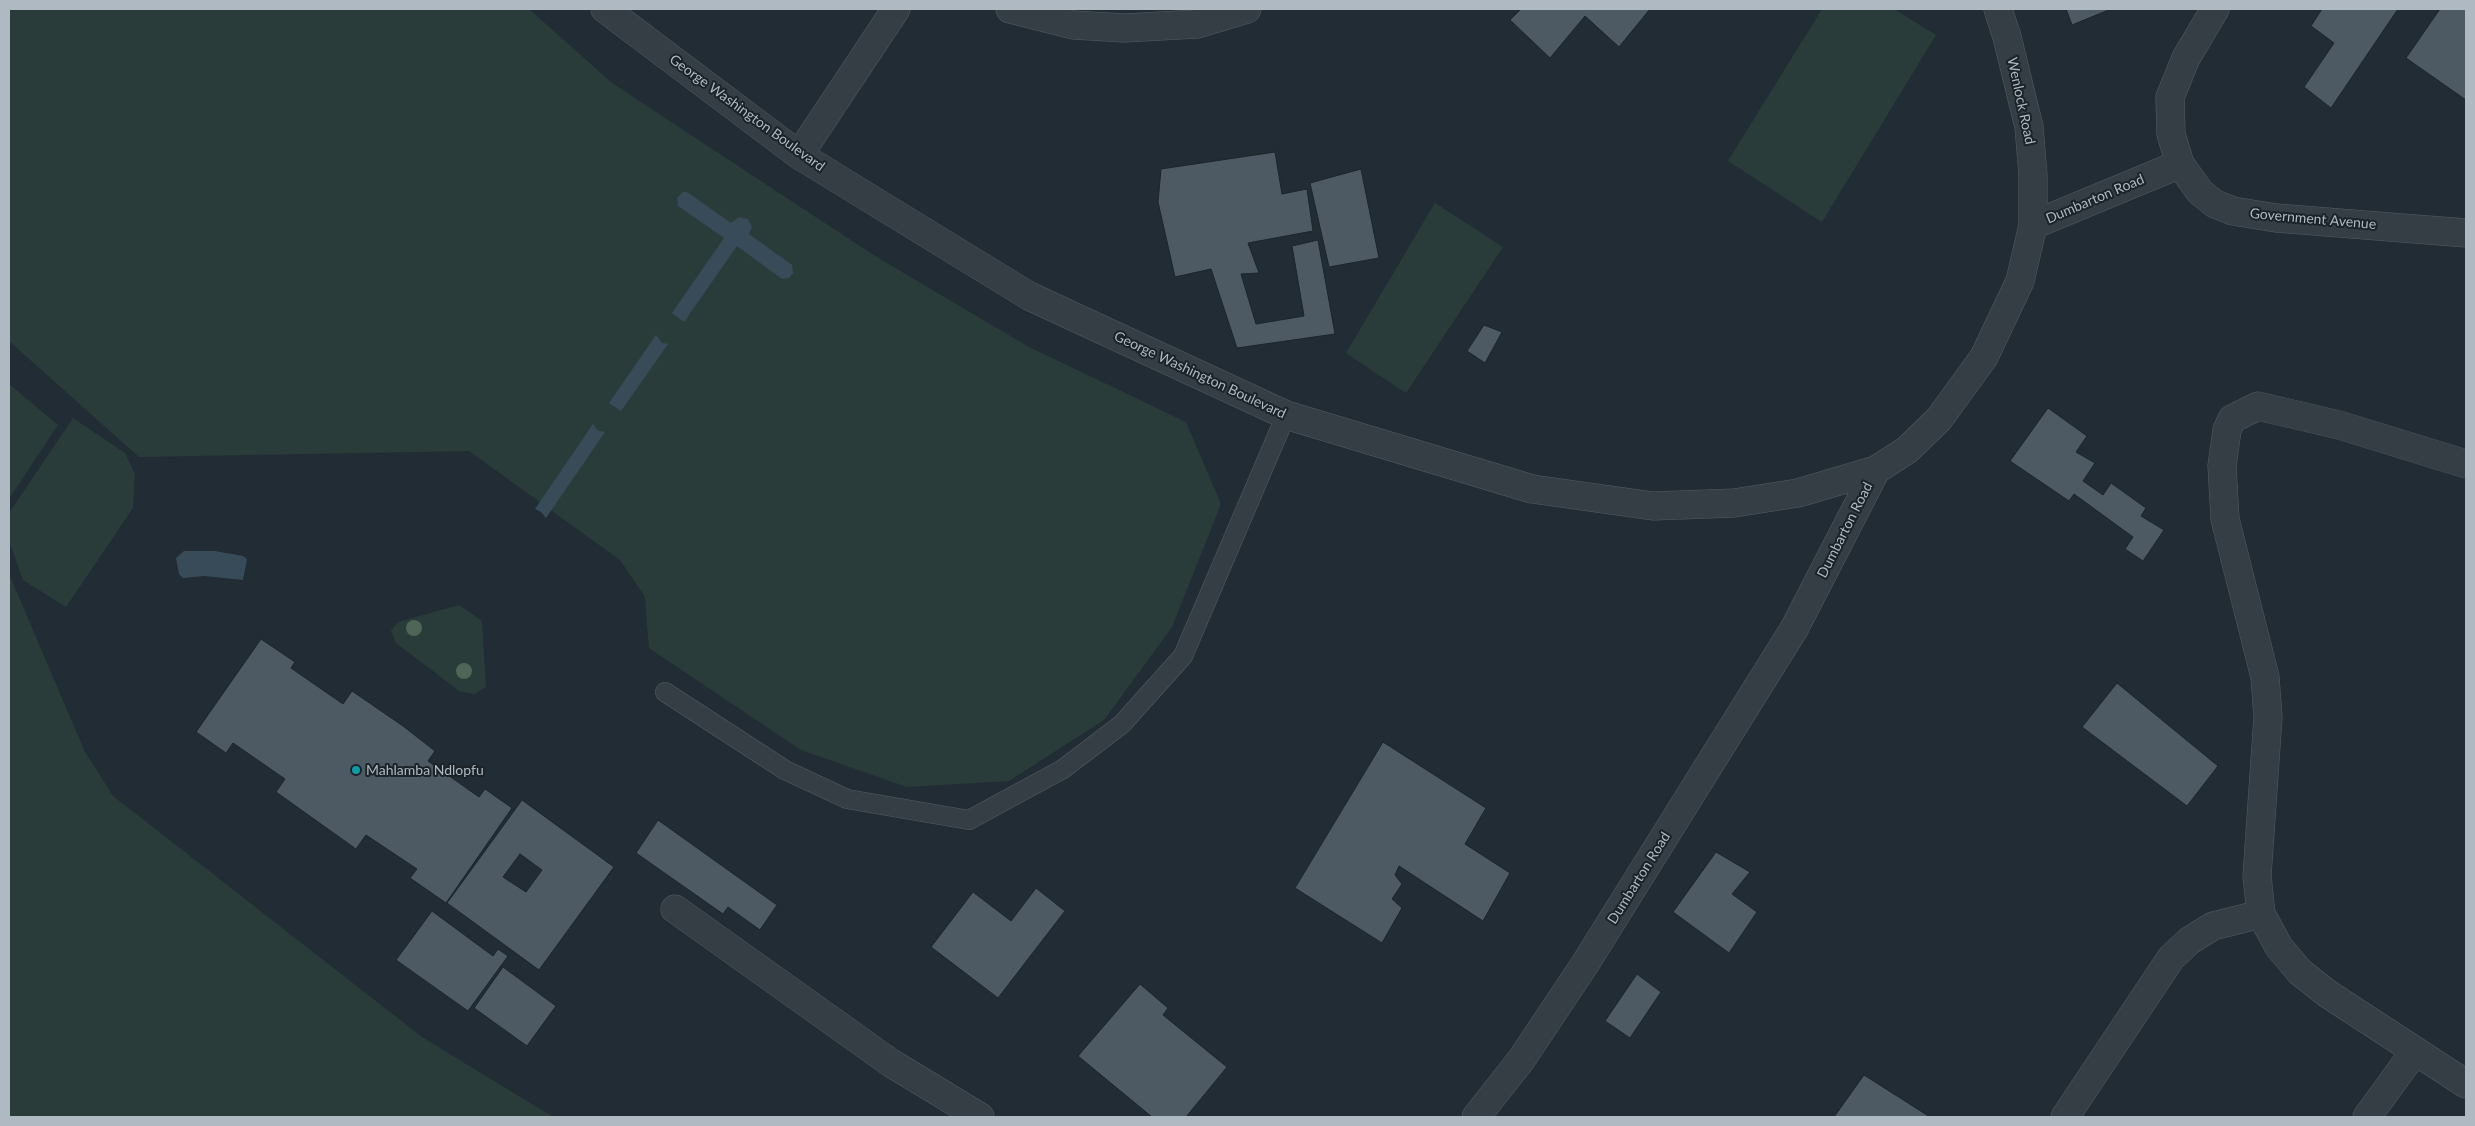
<!DOCTYPE html>
<html>
<head>
<meta charset="utf-8">
<style>
  body { margin:0 }
  #map { position:relative; width:2475px; height:1126px; overflow:hidden; background:#222c34; font-family:Lato,sans-serif }
  canvas { display:block }
  .frame { position:absolute; inset:0; border:10px solid #afb9c2; pointer-events:none }
</style>
</head>
<body>
<div id="map">
<canvas width="2475" height="1126"></canvas>
<div class="frame"></div>
</div>
<script>
const ctx = document.querySelector('canvas').getContext('2d');
ctx.lineJoin = 'round';
function paint(path, color) {
  ctx.fillStyle = color;
  ctx.fill(path, 'evenodd');
}
function shape(rows) {
  const path = new Path2D();
  for (const r of rows) {
    path.moveTo(r[0], r[1]);
    for (let i = 2; i < r.length; i += 2) path.lineTo(r[i], r[i + 1]);
  }
  return path;
}
function trace(path, color, width, dash) {
  ctx.strokeStyle = color;
  ctx.lineWidth = width;
  ctx.lineCap = dash ? 'butt' : 'round';
  ctx.setLineDash(dash || []);
  ctx.stroke(path);
}
function write(font, color, halo, rows, align = 'center') {
  ctx.font = font + ' Lato,sans-serif';
  ctx.lineWidth = 4;
  ctx.setLineDash([]);
  ctx.textBaseline = 'middle';
  ctx.strokeStyle = halo;
  ctx.fillStyle = color;
  for (const [text, x, y, turn = 0] of rows) {
    ctx.save();
    ctx.translate(x, y);
    ctx.rotate((+turn || 0) * Math.PI / 180);
    ctx.textAlign = isNaN(turn) ? turn : align;
    if (halo) ctx.strokeText(text, 0, 0);
    ctx.fillText(text, 0, 0);
    ctx.restore();
  }
}
paint(shape([
  [9,9,529,9,612,83,875,256,1029,347,1186,422,1221,504,1172,627,1104,720,1009,781,907,787,801,750,649,648,645,597,620,560,469,451,139,457,9,341],
  [1822,9,1894,9,1936,35,1822,222,1728,161],
  [1435,203,1503,247,1406,393,1346,353],
  [9,384,58,425,9,499],
  [73,418,125,453,135,474,133,508,66,607,23,580,9,541,9,513],
  [9,574,85,752,113,796,422,1037,553,1117,9,1117],
  [459,605,482,621,486,687,474,694,459,691,396,643,391,631,398,622]
]), '#2a3c39');
paint(shape([
  [683,192,687,192,731,223,739,217,748,219,752,227,749,234,792,265,793,273,789,278,782,279,737,246,684,322,672,313,724,238,678,206,677,198],
  [656,335,662,343,668,344,621,411,609,403],
  [593,424,597,430,605,432,546,518,541,512,535,509],
  [184,551,215,551,243,556,247,559,243,580,204,576,183,578,179,574,176,558]
]), '#374b59');
const building = shape([
  [1521,9,1650,9,1619,47,1585,16,1550,58,1510,20,1521,9],
  [2066,9,2111,9,2072,25,2066,9],
  [2322,9,2398,9,2331,108,2304,87,2334,43,2311,26,2322,9],
  [2440,9,2466,9,2466,100,2406,58,2440,9],
  [1275,152,1282,194,1307,189,1313,231,1248,243,1259,273,1241,274,1256,324,1304,316,1292,246,1318,240,1335,334,1237,348,1211,269,1175,277,1158,202,1161,169,1275,152],
  [1361,169,1379,258,1329,267,1310,183,1361,169],
  [1484,325,1502,332,1485,363,1467,351,1484,325],
  [2048,408,2087,436,2076,452,2095,463,2083,481,2103,495,2111,483,2146,508,2141,516,2164,530,2143,561,2125,549,2133,537,2074,494,2069,501,2010,461,2048,408],
  [261,639,295,662,291,668,343,704,352,691,403,726,435,751,428,761,479,797,485,789,512,808,446,903,410,878,417,869,366,835,356,849,276,792,285,779,233,743,226,753,196,732,261,639],
  [2117,683,2218,766,2187,806,2082,727,2117,683],
  [1383,742,1486,808,1465,844,1510,873,1483,921,1399,866,1395,875,1402,884,1392,899,1402,908,1382,943,1295,888,1383,742],
  [522,800,614,867,539,970,447,903,522,800],
  [520,854,542,870,526,892,503,877,520,854],
  [658,820,777,905,760,930,728,907,723,914,636,853,658,820],
  [1716,852,1750,872,1732,894,1757,912,1729,953,1673,912,1716,852],
  [1036,888,1065,911,998,998,931,947,973,892,1011,921,1036,888],
  [432,911,493,956,498,949,508,956,468,1011,396,960,432,911],
  [503,967,556,1006,527,1046,474,1008,503,967],
  [1637,974,1661,992,1630,1038,1605,1021,1637,974],
  [1140,984,1168,1008,1163,1015,1227,1067,1186,1117,1152,1117,1078,1056,1140,984],
  [1864,1075,1930,1117,1834,1117,1864,1075]
]);
paint(building, '#4d5963');
trace(building, '#1c252c', 1);
const lane = shape([
  [665,692,785,770,847,799,969,820,1063,769,1122,724,1183,656,1286,415]
]);
const street = shape([
  [605,9,799,155,1029,296,1286,415,1532,489,1653,506,1734,503,1798,493,1876,470],
  [1010,9,1073,25,1125,28,1197,24,1247,9],
  [1998,9,2007,37,2029,127,2033,175,2033,225],
  [2215,9,2186,58,2170,97,2171,134,2180,164,2200,192,2215,204,2233,211,2276,218,2466,233],
  [799,155,896,9],
  [2466,464,2339,425,2258,406,2232,419,2227,430,2222,466,2225,519,2265,677,2268,717,2257,876,2261,914,2279,947,2300,972,2328,994,2466,1084],
  [675,909,891,1063,980,1117],
  [1476,1117,1521,1060,1585,964,1794,629,1876,470,1907,450,1939,419,1984,357,2020,281,2033,225,2180,164],
  [2065,1117,2171,958,2189,941,2213,926,2261,914],
  [2367,1117,2415,1051]
]);
trace(lane, '#525c63', 20);
trace(street, '#525c63', 29);
trace(lane, '#353e45', 19);
trace(street, '#353e45', 28);
ctx.fillStyle = '#4d6657';
for (const [x, y] of [
  [414,628],
  [464,671]
]) {
  ctx.beginPath();
  ctx.arc(x, y, 8, 0, 2 * Math.PI);
  ctx.fill();
}
for (const [x, y, r, color] of [
  [356,770,5,"#0f9aa8"]
]) {
  const dot = new Path2D();
  dot.arc(x, y, r, 0, 2 * Math.PI);
  ctx.fillStyle = color;
  ctx.fill(dot);
  trace(dot, '#1b2329', 2);
}
write('14px', '#afb9c2', '#1b2329', [
  ["Wenlock Road",2021,101,78],
  ["George Washington Boulevard",747,113,36],
  ["Dumbarton Road",2095,199,-23],
  ["Government Avenue",2313,219,5],
  ["George Washington Boulevard",1200,375,25],
  ["Dumbarton Road",1845,530,-63],
  ["Dumbarton Road",1639,878,-58]
]);
write('14px', '#afb9c2', '#1b2329', [
  ["Mahlamba Ndlopfu",366,770]
], 'left');
</script>
</body>
</html>
